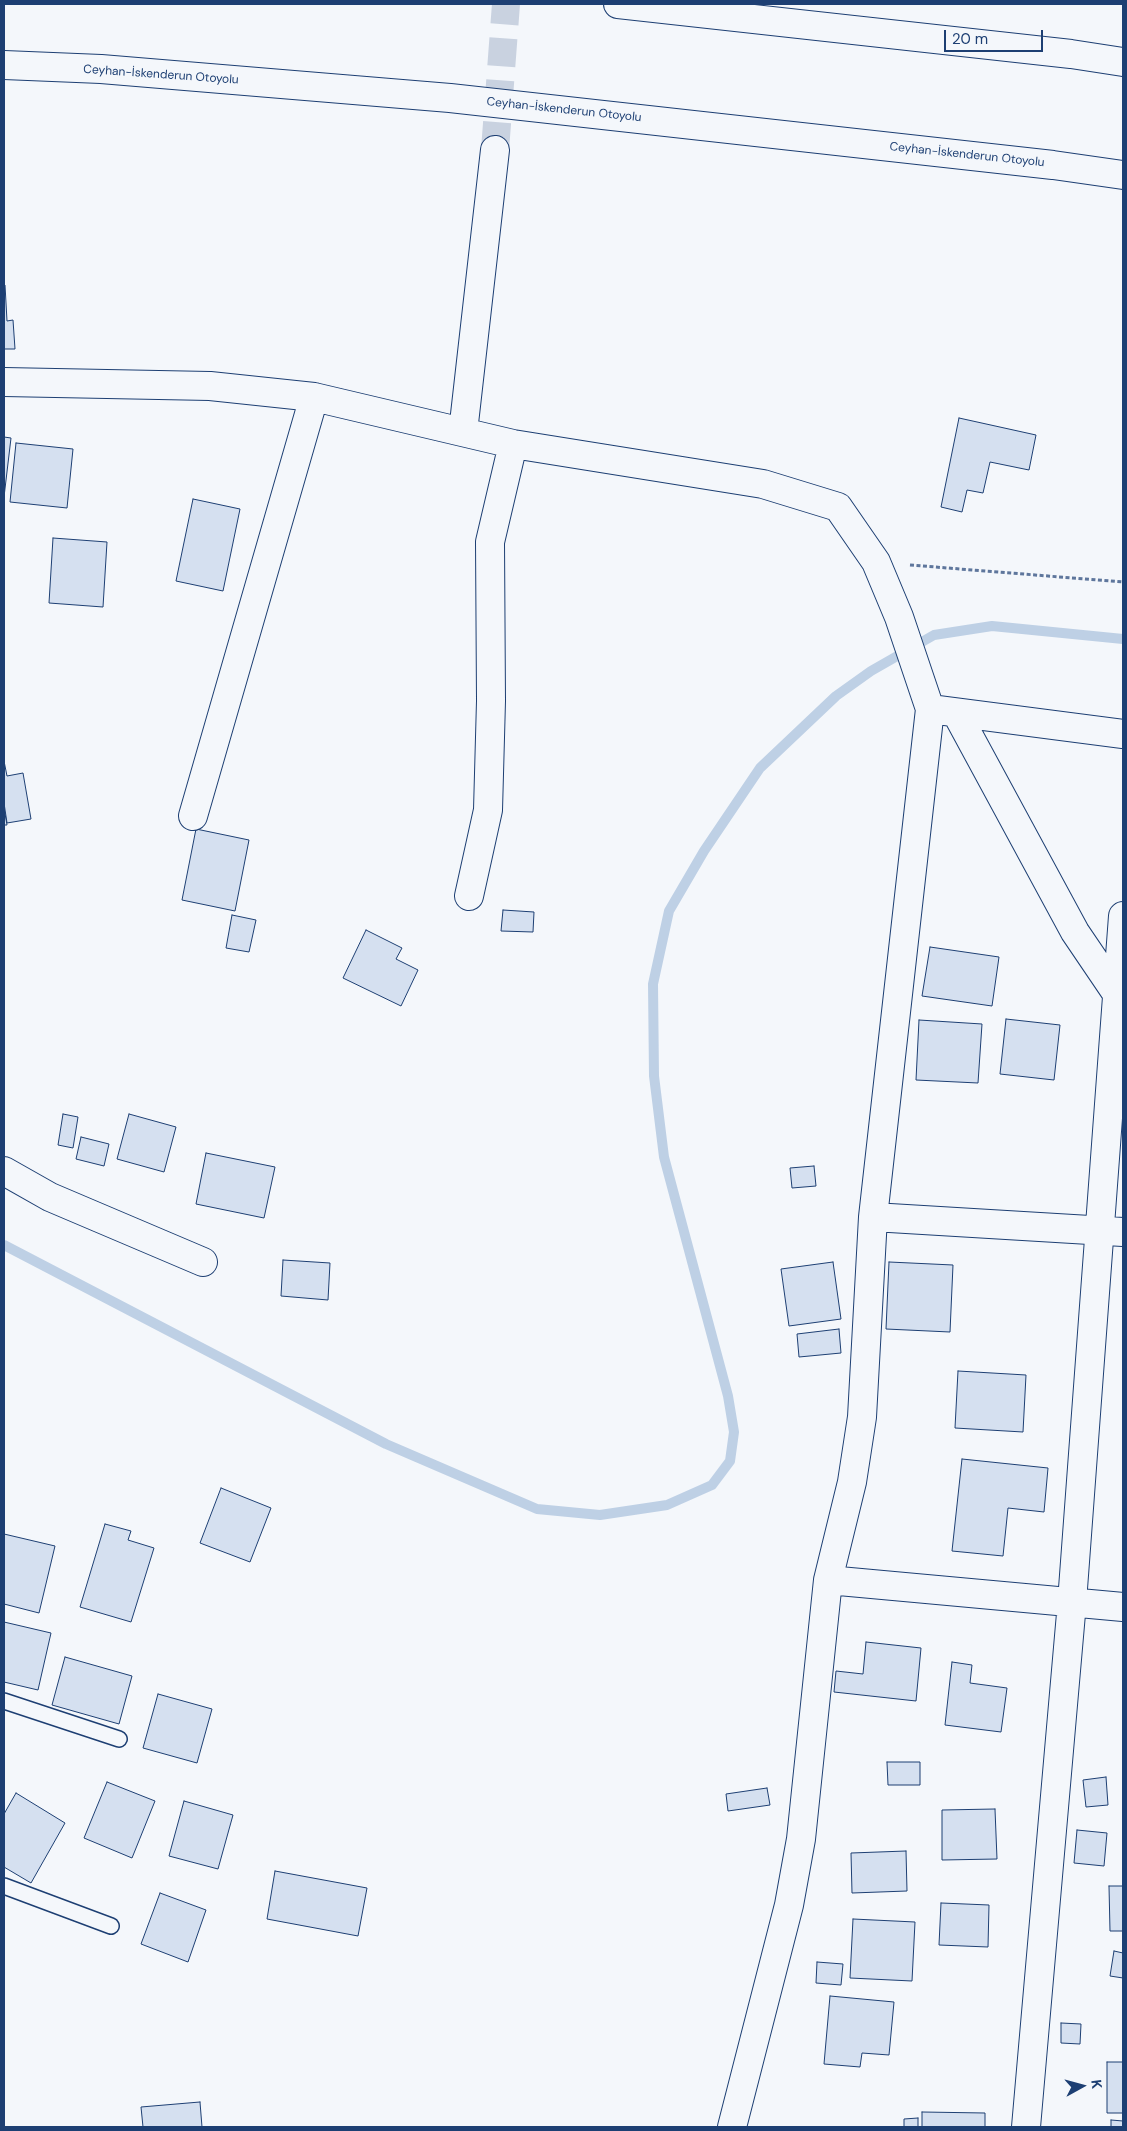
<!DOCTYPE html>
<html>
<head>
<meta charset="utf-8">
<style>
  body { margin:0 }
  #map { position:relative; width:1127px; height:2131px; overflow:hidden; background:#f4f7fb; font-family:"DM Sans",sans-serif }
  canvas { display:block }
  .frame { position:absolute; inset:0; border:5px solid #1d3f73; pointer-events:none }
  .north { position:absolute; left:1057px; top:2061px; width:50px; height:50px; -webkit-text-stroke:4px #f4f7fb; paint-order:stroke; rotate:83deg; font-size:14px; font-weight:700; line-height:20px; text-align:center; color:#1d3f73 }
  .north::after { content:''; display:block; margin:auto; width:18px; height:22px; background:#1d3f73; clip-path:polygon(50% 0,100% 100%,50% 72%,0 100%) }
  .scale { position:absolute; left:944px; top:30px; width:99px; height:22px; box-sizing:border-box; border:2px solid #1d3f73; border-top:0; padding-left:6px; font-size:15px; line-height:18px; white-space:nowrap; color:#1d3f73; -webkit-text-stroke:4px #f4f7fb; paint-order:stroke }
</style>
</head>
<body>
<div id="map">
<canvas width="1127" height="2131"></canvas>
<div class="frame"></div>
<div class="north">K</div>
<div class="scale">20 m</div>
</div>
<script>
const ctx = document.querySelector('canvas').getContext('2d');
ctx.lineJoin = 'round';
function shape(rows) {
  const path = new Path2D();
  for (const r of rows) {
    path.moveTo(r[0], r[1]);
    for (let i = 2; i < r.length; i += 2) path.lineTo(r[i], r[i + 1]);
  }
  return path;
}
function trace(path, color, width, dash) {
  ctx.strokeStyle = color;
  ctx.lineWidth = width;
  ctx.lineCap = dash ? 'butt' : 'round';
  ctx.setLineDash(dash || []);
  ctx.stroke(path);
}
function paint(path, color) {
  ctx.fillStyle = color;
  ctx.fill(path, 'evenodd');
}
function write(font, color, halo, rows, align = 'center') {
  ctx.font = font + ' "DM Sans",sans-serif';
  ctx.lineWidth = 4;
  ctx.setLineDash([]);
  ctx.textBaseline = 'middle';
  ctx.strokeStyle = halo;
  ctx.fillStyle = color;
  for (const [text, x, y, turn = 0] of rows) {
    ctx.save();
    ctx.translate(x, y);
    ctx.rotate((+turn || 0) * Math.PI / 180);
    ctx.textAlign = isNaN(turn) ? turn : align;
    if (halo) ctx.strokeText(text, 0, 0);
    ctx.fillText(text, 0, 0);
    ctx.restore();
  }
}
trace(shape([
  [4,1245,386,1444,537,1509,600,1515,667,1505,712,1485,730,1461,734,1432,728,1396,664,1157,654,1076,653,984,669,911,704,851,760,768,836,696,871,671,934,635,992,626,1123,639]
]), '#bed0e5', 10);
const building = shape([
  [4,285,5,285,7,321,13,320,15,349,4,349,4,285],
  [959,418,1036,435,1029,470,990,462,983,493,967,490,962,512,941,507,959,418],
  [4,437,11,438,4,497,4,437],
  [16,443,73,449,67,508,10,502,16,443],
  [193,499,240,509,223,591,176,581,193,499],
  [53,538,107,542,103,607,49,603,53,538],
  [4,761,7,776,23,773,31,819,7,823,4,803,4,761],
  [4,808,7,825,4,825,4,808],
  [196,829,249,840,235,911,182,900,196,829],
  [503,910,534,912,533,932,501,931,503,910],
  [232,915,256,920,249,952,226,948,232,915],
  [366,930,402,948,396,959,418,970,401,1006,343,978,366,930],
  [930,947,999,957,992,1006,922,996,930,947],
  [1006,1019,1060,1025,1054,1080,1000,1074,1006,1019],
  [919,1020,982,1024,978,1083,916,1080,919,1020],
  [63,1114,78,1117,73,1148,58,1145,63,1114],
  [129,1114,176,1127,164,1172,117,1159,129,1114],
  [81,1137,109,1144,104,1166,76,1159,81,1137],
  [206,1153,275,1167,264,1218,196,1204,206,1153],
  [814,1166,816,1186,792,1188,790,1168,814,1166],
  [283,1260,330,1263,328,1300,281,1296,283,1260],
  [833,1262,841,1319,789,1326,781,1269,833,1262],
  [889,1262,953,1265,950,1332,886,1329,889,1262],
  [839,1329,841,1353,799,1357,797,1334,839,1329],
  [958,1371,1026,1375,1023,1432,955,1428,958,1371],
  [962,1459,1048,1468,1044,1512,1008,1508,1003,1556,952,1551,962,1459],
  [221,1488,271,1508,250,1562,200,1543,221,1488],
  [105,1524,131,1531,128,1540,154,1548,131,1622,80,1607,105,1524],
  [4,1534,55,1546,39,1613,4,1604,4,1534],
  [4,1622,51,1633,38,1690,4,1682,4,1622],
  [866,1642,921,1648,916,1701,834,1692,836,1671,863,1674,866,1642],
  [65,1657,132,1676,119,1724,52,1705,65,1657],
  [952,1662,972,1665,970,1683,1007,1688,1001,1732,945,1725,952,1662],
  [158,1694,212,1709,197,1763,143,1748,158,1694],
  [887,1762,920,1762,920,1785,888,1785,887,1762],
  [1106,1777,1108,1805,1086,1807,1083,1780,1106,1777],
  [107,1782,155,1801,132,1858,84,1838,107,1782],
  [767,1788,770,1805,728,1811,726,1794,767,1788],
  [16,1793,65,1823,31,1883,4,1867,4,1814,16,1793],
  [184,1801,233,1815,218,1869,169,1856,184,1801],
  [995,1809,997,1859,942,1860,942,1810,995,1809],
  [1077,1830,1107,1833,1104,1866,1074,1863,1077,1830],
  [906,1851,907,1891,852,1893,851,1853,906,1851],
  [275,1871,367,1888,358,1936,267,1919,275,1871],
  [1109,1886,1123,1886,1123,1931,1110,1931,1109,1886],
  [160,1893,206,1910,188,1962,141,1944,160,1893],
  [941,1903,989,1905,988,1947,939,1945,941,1903],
  [853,1919,915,1922,912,1981,850,1978,853,1919],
  [1114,1951,1123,1953,1123,1978,1110,1976,1114,1951],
  [817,1962,843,1964,841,1985,816,1983,817,1962],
  [830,1996,894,2002,889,2055,862,2053,860,2067,824,2064,830,1996],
  [1061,2023,1081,2024,1080,2044,1061,2043,1061,2023],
  [1107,2062,1123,2062,1123,2113,1107,2113,1107,2062],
  [200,2102,202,2127,143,2127,141,2107,200,2102],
  [922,2112,985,2113,985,2127,922,2127,922,2112],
  [918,2118,918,2127,904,2127,904,2119,918,2118],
  [1111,2120,1123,2121,1123,2127,1111,2127,1111,2120]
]);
paint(building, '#d5e0f0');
trace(building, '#1d3f73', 1);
trace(shape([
  [495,150,506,4]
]), '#c9d2e0', 28, [28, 14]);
const lane = shape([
  [4,1701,119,1739],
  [4,1886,111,1926]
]);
const street = shape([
  [4,382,210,386,314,397,513,444,763,484,838,507,876,562,899,617,930,709,1123,734],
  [463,432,495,150],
  [957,714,1075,932,1117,994],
  [193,816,314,397],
  [469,896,488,810,491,701,490,542,513,444],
  [4,1171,50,1197,203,1262],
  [873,1217,1123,1232],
  [828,1580,1123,1607],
  [732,2127,789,1905,801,1839,828,1580,852,1482,862,1417,873,1217,930,709],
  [1026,2127,1072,1602,1123,916]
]);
const highway = shape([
  [618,4,1071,54,1123,62],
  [4,65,101,69,450,98,1053,165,1123,175]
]);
trace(lane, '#1d3f73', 18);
trace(street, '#1d3f73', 30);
trace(highway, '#1d3f73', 30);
trace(shape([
  [910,565,1123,582]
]), '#5e769c', 3, [4, 2.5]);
trace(lane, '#f4f7fb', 15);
trace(street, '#f4f7fb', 28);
trace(highway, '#f4f7fb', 28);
write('12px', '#1d3f73', '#f4f7fb', [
  ["Ceyhan-İskenderun Otoyolu",161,75,4],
  ["Ceyhan-İskenderun Otoyolu",564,110,6],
  ["Ceyhan-İskenderun Otoyolu",967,155,6]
]);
</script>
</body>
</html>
